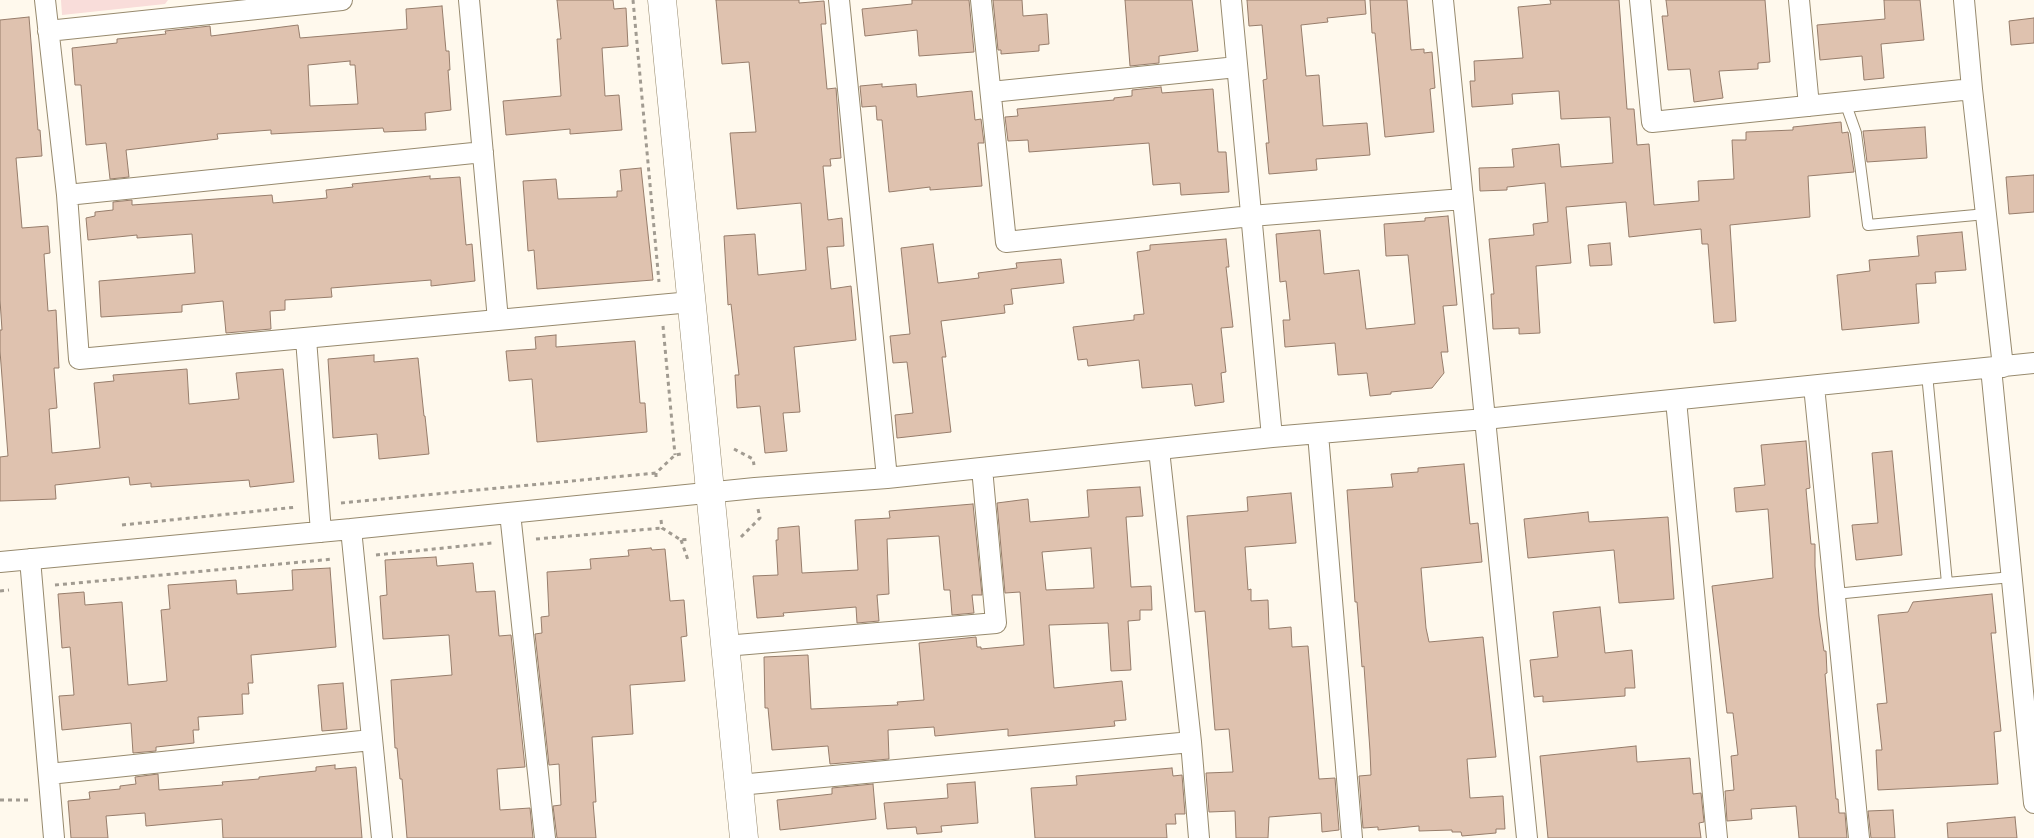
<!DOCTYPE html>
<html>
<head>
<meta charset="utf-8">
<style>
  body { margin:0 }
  canvas { display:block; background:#fff9ed }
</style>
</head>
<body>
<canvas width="2034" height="838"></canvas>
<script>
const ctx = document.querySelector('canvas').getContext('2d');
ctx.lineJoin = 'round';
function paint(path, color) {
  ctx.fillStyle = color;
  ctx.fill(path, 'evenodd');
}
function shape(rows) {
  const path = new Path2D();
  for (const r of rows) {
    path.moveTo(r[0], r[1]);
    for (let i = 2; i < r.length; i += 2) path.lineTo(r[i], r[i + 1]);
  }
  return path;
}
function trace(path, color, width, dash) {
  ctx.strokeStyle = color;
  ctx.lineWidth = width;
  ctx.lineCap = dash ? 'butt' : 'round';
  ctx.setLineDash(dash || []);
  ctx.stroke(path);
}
paint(shape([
  [61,0,168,0,165,4,62,15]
]), '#f9ddda');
const building = shape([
  [557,0,613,0,614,9,626,8,628,46,602,48,605,96,619,95,622,130,570,134,570,129,506,135,503,101,561,96,557,39,561,39,557,0],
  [716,0,799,0,799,3,824,1,826,24,821,24,827,89,836,88,841,158,830,159,831,166,823,166,828,220,842,218,844,246,827,247,831,289,851,286,856,340,794,347,800,412,783,413,787,451,765,453,760,406,737,408,735,375,739,375,731,304,728,305,724,236,755,234,758,275,806,270,801,203,737,209,730,133,756,132,749,62,722,64,716,0],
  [912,0,969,0,974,52,919,56,917,30,865,36,862,9,912,4,912,0],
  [993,0,1022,0,1023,16,1047,14,1049,44,1039,45,1039,51,1001,54,1001,50,998,50,993,0],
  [1125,0,1192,0,1198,51,1159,56,1159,63,1130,66,1125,0],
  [1247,0,1365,0,1366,14,1327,18,1328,22,1301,25,1306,76,1319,75,1323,126,1367,123,1370,155,1316,159,1317,170,1269,174,1266,143,1269,143,1263,80,1267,79,1262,25,1249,26,1247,0],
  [1370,0,1407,0,1411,50,1424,49,1424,53,1432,52,1435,88,1430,89,1434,132,1385,137,1375,33,1372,33,1370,0],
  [1550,0,1619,0,1627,109,1634,109,1637,145,1649,144,1654,205,1699,201,1698,181,1734,179,1732,140,1746,140,1746,132,1793,130,1793,127,1841,122,1842,133,1848,132,1854,172,1808,176,1810,217,1730,225,1736,321,1714,323,1708,244,1702,244,1701,229,1629,237,1626,202,1566,207,1571,263,1536,266,1540,333,1519,334,1519,328,1493,329,1491,294,1494,294,1489,239,1534,235,1533,224,1548,222,1545,183,1507,187,1507,190,1480,191,1479,168,1514,167,1512,149,1559,144,1561,167,1613,163,1610,117,1561,119,1559,91,1512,94,1513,104,1472,107,1470,81,1475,81,1474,61,1523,58,1518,7,1551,4,1550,0],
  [1666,0,1765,0,1770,62,1758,63,1758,69,1719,71,1723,98,1694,102,1690,69,1668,70,1662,16,1668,16,1666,0],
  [1884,0,1920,0,1924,40,1881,44,1884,78,1864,80,1862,56,1820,60,1817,25,1885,19,1884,0],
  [442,6,446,51,449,51,450,70,448,70,451,110,425,113,426,130,384,132,383,128,271,134,271,130,217,134,218,139,126,150,129,177,110,179,106,143,86,145,81,85,75,85,72,48,117,43,117,39,166,34,165,31,210,26,211,36,298,25,300,38,407,29,406,9,442,6],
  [350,61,350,65,355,65,358,104,310,106,308,65,350,61],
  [29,17,38,130,40,130,42,156,16,158,22,228,48,226,50,253,44,254,48,311,56,310,59,368,54,368,57,408,49,409,52,453,100,448,94,383,114,381,113,375,187,369,189,404,239,399,236,373,283,369,294,482,250,487,249,480,151,487,151,483,130,485,129,477,55,485,56,499,0,501,0,457,8,456,0,351,0,330,2,330,0,300,0,20,29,17],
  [2034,18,2034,43,2011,45,2009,21,2034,18],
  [882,84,882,87,916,84,917,97,972,91,975,120,981,119,984,143,978,143,982,186,930,190,930,187,889,192,882,120,877,120,876,106,862,107,860,86,882,84],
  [1161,87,1162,93,1213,89,1218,152,1226,152,1229,192,1181,195,1180,183,1153,185,1149,143,1029,152,1028,140,1008,141,1005,117,1018,116,1017,109,1114,100,1114,98,1132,96,1132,90,1161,87],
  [1925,127,1927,158,1867,162,1863,131,1925,127],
  [641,168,653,280,537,289,534,250,528,251,523,181,556,179,558,199,617,197,617,191,622,191,620,170,641,168],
  [2034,175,2034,212,2009,214,2006,177,2034,175],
  [430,176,430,179,460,177,466,245,472,244,475,281,431,286,431,280,331,288,332,297,285,300,285,310,270,311,271,329,226,333,223,301,182,305,182,312,101,317,99,281,195,273,192,234,137,238,137,235,88,240,86,218,95,216,95,212,113,210,113,202,132,200,132,205,272,195,273,203,327,198,326,190,353,187,352,184,430,176],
  [1448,216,1457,305,1443,306,1448,352,1441,352,1444,373,1432,388,1391,392,1391,394,1370,396,1367,373,1338,375,1335,343,1285,347,1283,320,1290,320,1286,281,1280,282,1276,234,1320,230,1324,274,1359,270,1366,329,1415,324,1408,255,1386,256,1384,224,1425,221,1425,218,1448,216],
  [1962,232,1966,270,1935,272,1936,283,1916,284,1919,323,1842,330,1837,275,1870,271,1869,260,1919,256,1917,236,1962,232],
  [1226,239,1229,267,1226,267,1233,327,1221,328,1226,372,1221,373,1224,402,1195,406,1192,384,1142,388,1139,360,1088,366,1087,359,1078,360,1073,327,1134,320,1134,315,1144,314,1137,252,1150,250,1150,245,1226,239],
  [1610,243,1612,265,1590,266,1588,245,1610,243],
  [933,244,938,283,979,278,978,273,1017,268,1016,263,1061,259,1064,283,1011,289,1013,304,1004,305,1005,313,941,321,946,357,942,357,951,432,897,438,895,415,913,413,907,362,893,363,890,336,910,334,901,248,933,244],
  [556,335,556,347,635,341,640,403,645,403,647,432,537,442,532,379,509,381,506,351,536,349,535,337,556,335],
  [374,355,374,362,418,358,424,416,425,416,429,454,379,459,377,434,333,438,328,359,374,355],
  [1806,441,1810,488,1806,489,1811,544,1815,544,1815,566,1819,616,1824,651,1826,651,1827,673,1825,674,1836,799,1838,799,1839,813,1845,813,1847,838,1799,838,1796,806,1751,809,1752,819,1727,821,1725,791,1734,790,1731,756,1738,755,1733,713,1727,713,1712,586,1773,578,1768,509,1736,512,1734,488,1765,485,1761,445,1806,441],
  [1892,451,1902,555,1856,560,1852,525,1878,523,1872,453,1892,451],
  [1464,464,1470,524,1478,523,1482,562,1421,568,1426,628,1429,642,1483,637,1496,757,1467,759,1470,798,1503,796,1505,829,1496,829,1496,833,1462,836,1461,832,1452,832,1452,830,1419,831,1419,826,1378,830,1378,827,1363,828,1359,776,1371,775,1370,751,1364,666,1362,667,1357,602,1355,602,1347,490,1393,487,1391,474,1418,472,1418,468,1464,464],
  [1140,487,1143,516,1126,517,1131,587,1151,586,1152,610,1140,610,1140,620,1128,621,1131,670,1111,671,1108,623,1049,625,1054,688,1122,681,1126,720,1114,721,1115,726,1008,736,1008,729,935,736,934,727,888,730,889,759,830,764,828,746,772,750,768,708,765,708,764,657,808,655,811,709,898,705,897,702,924,700,919,643,976,637,977,647,981,647,981,649,1024,645,1020,592,1005,593,997,503,1028,499,1030,522,1089,517,1087,490,1140,487],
  [1091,548,1094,588,1046,590,1042,552,1091,548],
  [1291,493,1296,543,1245,547,1248,590,1251,589,1251,601,1268,600,1269,629,1291,627,1292,647,1308,646,1319,779,1335,778,1339,830,1322,832,1321,813,1269,817,1268,838,1236,838,1235,811,1209,812,1206,773,1233,772,1229,729,1215,730,1205,611,1195,612,1187,516,1248,511,1247,497,1291,493],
  [973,504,982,595,972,595,974,613,952,615,950,590,944,590,939,536,887,539,889,594,877,595,879,621,857,623,856,607,783,613,784,616,757,618,753,576,778,575,776,540,778,540,778,528,799,526,802,573,858,570,855,520,890,518,889,511,973,504],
  [1588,512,1589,522,1668,517,1674,599,1619,603,1614,550,1528,558,1524,519,1588,512],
  [651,548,652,550,665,549,670,601,684,600,687,636,681,637,685,681,630,685,633,734,592,737,596,802,593,802,596,838,557,838,553,806,561,805,559,764,549,765,535,634,542,633,541,617,549,616,547,572,591,569,590,559,629,556,628,550,651,548],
  [436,557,437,566,473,563,476,592,495,591,499,636,511,635,525,767,497,769,500,810,530,808,533,838,407,838,402,779,400,779,397,748,395,748,391,680,452,675,449,635,383,639,380,596,387,595,385,560,436,557],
  [330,568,336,647,251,655,253,683,248,683,249,694,242,694,243,714,198,717,199,730,193,730,194,743,156,747,156,751,133,753,131,723,62,730,59,696,74,695,70,647,62,648,58,594,84,592,85,605,122,602,128,685,167,681,161,610,170,609,168,585,236,580,237,594,293,590,292,570,330,568],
  [1992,594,1996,633,1991,633,2001,731,1994,732,1998,784,1878,790,1876,750,1882,750,1877,704,1887,703,1878,615,1908,612,1913,602,1992,594],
  [1600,607,1605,653,1632,650,1635,688,1625,688,1625,696,1543,702,1543,696,1534,697,1530,660,1558,657,1553,612,1600,607],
  [343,683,347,729,322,731,318,685,343,683],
  [1636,746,1637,762,1690,758,1693,794,1701,793,1704,822,1699,823,1701,838,1548,838,1540,756,1636,746],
  [335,765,335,769,356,767,362,838,223,838,222,819,146,826,145,813,106,816,108,838,71,838,68,801,90,799,89,792,120,789,120,786,136,784,135,777,158,774,159,790,223,785,222,782,259,779,259,777,316,771,316,767,335,765],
  [1172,768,1173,776,1182,775,1185,814,1175,814,1176,824,1166,824,1167,838,1035,838,1031,788,1077,785,1076,776,1172,768],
  [975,782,978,823,941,826,942,832,917,834,916,827,887,829,884,803,948,798,947,784,975,782],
  [873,784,876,819,780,830,777,800,832,794,832,788,873,784],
  [1893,810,1895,838,1871,838,1868,811,1893,810],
  [2015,817,2017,838,1948,838,1947,823,2015,817]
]);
paint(building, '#dfc2af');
trace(building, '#977d6b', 1);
const lane = shape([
  [1845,102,1856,133,1868,225,1986,214],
  [1947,583,2012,577],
  [1835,594,1947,583,1927,374]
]);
const street = shape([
  [45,0,67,195,79,359,691,302],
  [469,0,498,320],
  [839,0,887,478],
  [981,0,1006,242,1251,216,1463,199],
  [1231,0,1272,437],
  [1443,0,1527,838],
  [1640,0,1652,122,1972,89],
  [1799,0,1809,106],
  [1964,0,1972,89,2003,367],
  [48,31,342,0],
  [991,92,1237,67],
  [67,195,483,152],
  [306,339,321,532],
  [1991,368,2034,803],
  [1814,386,1859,838],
  [1676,400,1717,838],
  [1318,434,1352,838],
  [1159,450,1191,742,1199,838],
  [510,513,545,838],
  [351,529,382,838],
  [30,559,54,838],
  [0,562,351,529,755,488,887,478,1272,437,1485,419,2034,363],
  [725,646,996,623,982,468],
  [49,774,371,740],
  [739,785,1191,742]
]);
const secondary = shape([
  [662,0,744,838]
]);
trace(lane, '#978a6e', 12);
trace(street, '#978a6e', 22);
trace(secondary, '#978a6e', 29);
trace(shape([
  [633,0,659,282],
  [663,326,675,455],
  [734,449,753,459,754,465],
  [656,477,656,473,675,455,681,454],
  [341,503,656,473],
  [661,520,662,528,681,540,690,539],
  [122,525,297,507],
  [741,537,760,518,758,509],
  [536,539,662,528],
  [681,540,688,560],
  [376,555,492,543],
  [55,585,333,559],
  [0,591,9,590],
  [0,800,28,800]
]), '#a19b91', 3, [4, 4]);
trace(lane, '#fff', 10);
trace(street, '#fff', 20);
trace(secondary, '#fff', 28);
</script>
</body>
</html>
